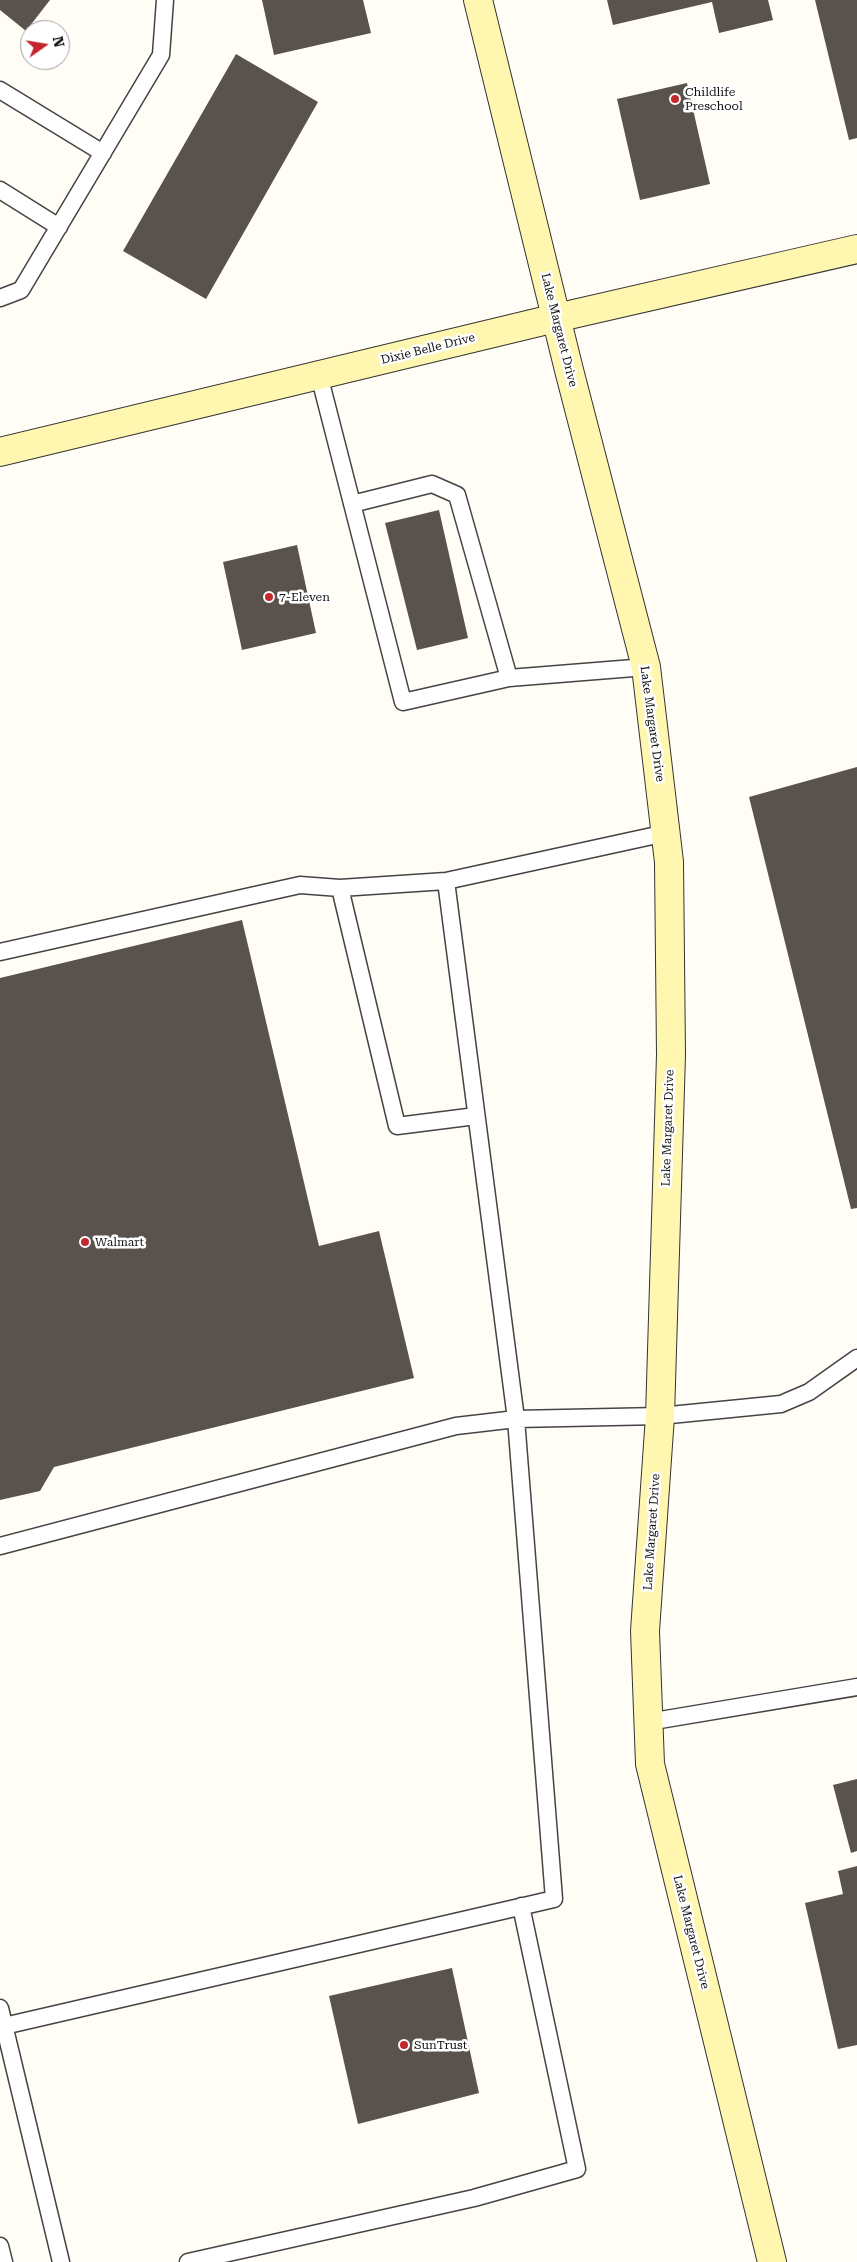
<!DOCTYPE html>
<html>
<head>
<meta charset="utf-8">
<style>
  body { margin:0 }
  #map { position:relative; width:857px; height:2262px; overflow:hidden; background:#fffdf5; font-family:"Roboto Serif",serif }
  canvas { display:block }
  .north { position:absolute; left:20px; top:20px; width:50px; height:50px; box-sizing:border-box; background:#fff; border:1px solid #a0a0a0; border-radius:50%; rotate:77deg; font-size:14px; font-weight:700; line-height:20px; text-align:center; color:#111 }
  .north::after { content:''; display:block; margin:auto; width:18px; height:22px; background:#c4262e; clip-path:polygon(50% 0,100% 100%,50% 72%,0 100%) }
</style>
</head>
<body>
<div id="map">
<canvas width="857" height="2262"></canvas>
<div class="north">N</div>
</div>
<script>
const ctx = document.querySelector('canvas').getContext('2d');
ctx.lineJoin = 'round';
function paint(path, color) {
  ctx.fillStyle = color;
  ctx.fill(path, 'evenodd');
}
function shape(rows) {
  const path = new Path2D();
  for (const r of rows) {
    path.moveTo(r[0], r[1]);
    for (let i = 2; i < r.length; i += 2) path.lineTo(r[i], r[i + 1]);
  }
  return path;
}
function trace(path, color, width, dash) {
  ctx.strokeStyle = color;
  ctx.lineWidth = width;
  ctx.lineCap = dash ? 'butt' : 'round';
  ctx.setLineDash(dash || []);
  ctx.stroke(path);
}
function write(font, color, halo, rows, align = 'center') {
  ctx.font = font + ' "Roboto Serif",serif';
  ctx.lineWidth = 5;
  ctx.setLineDash([]);
  ctx.textBaseline = 'middle';
  ctx.strokeStyle = halo;
  ctx.fillStyle = color;
  for (const [text, x, y, turn = 0] of rows) {
    ctx.save();
    ctx.translate(x, y);
    ctx.rotate((+turn || 0) * Math.PI / 180);
    ctx.textAlign = isNaN(turn) ? turn : align;
    if (halo) ctx.strokeText(text, 0, 0);
    ctx.fillText(text, 0, 0);
    ctx.restore();
  }
}
paint(shape([
  [0,0,50,0,26,31,0,10],
  [262,0,363,0,371,33,274,55],
  [607,0,768,0,773,20,719,33,712,2,613,25],
  [815,0,857,0,857,138,849,140],
  [236,54,318,102,206,299,123,251],
  [687,83,710,184,640,200,617,99],
  [439,510,468,638,417,650,385,523],
  [297,545,316,633,242,650,223,562],
  [857,767,857,1208,851,1209,749,797],
  [242,920,319,1246,379,1231,414,1378,54,1467,40,1491,0,1500,0,978],
  [857,1779,857,1851,851,1853,833,1785],
  [857,1866,857,2045,838,2049,805,1903,843,1894,838,1871],
  [452,1968,479,2093,358,2124,329,1996]
]), '#5a524d');
const lane = shape([
  [0,90,103,153],
  [0,190,59,227],
  [0,298,21,290,161,55,165,0],
  [319,375,403,702,509,678,646,667],
  [352,504,432,484,457,495,509,678],
  [446,881,666,833],
  [340,888,397,1126,476,1116],
  [0,952,300,885,340,888,446,881,516,1419,554,1899,4,2026],
  [0,1546,456,1426,516,1419,660,1416,781,1404,809,1392,857,1358],
  [648,1722,857,1687],
  [0,2008,61,2262],
  [0,2246,4,2262],
  [188,2262,474,2198,577,2169,521,1906]
]);
const secondary = shape([
  [478,0,569,370,646,667,669,862,671,1055,660,1416,645,1631,650,1764,772,2262],
  [0,452,556,318,857,249]
]);
trace(lane, '#444', 19);
trace(secondary, '#333', 30);
trace(lane, '#fff', 16);
trace(secondary, '#fff6b0', 28);
for (const [x, y, r, color] of [
  [675,99,5,"#c4262e"],
  [269,597,5,"#c4262e"],
  [85,1242,5,"#c4262e"],
  [404,2045,5,"#c4262e"]
]) {
  const dot = new Path2D();
  dot.arc(x, y, r, 0, 2 * Math.PI);
  ctx.fillStyle = color;
  ctx.fill(dot);
  trace(dot, '#fff', 2);
}
write('12px', '#111', '#fff', [
  ["Childlife",685,92],
  ["Preschool",685,106],
  ["7-Eleven",279,597],
  ["Walmart",95,1242],
  ["SunTrust",414,2045]
], 'left');
write('12px', '#111', '#fff', [
  ["Lake Margaret Drive",559,330,76],
  ["Dixie Belle Drive",428,349,-14],
  ["Lake Margaret Drive",652,724,82],
  ["Lake Margaret Drive",668,1128,-88],
  ["Lake Margaret Drive",652,1532,-86],
  ["Lake Margaret Drive",691,1932,76]
]);
</script>
</body>
</html>
